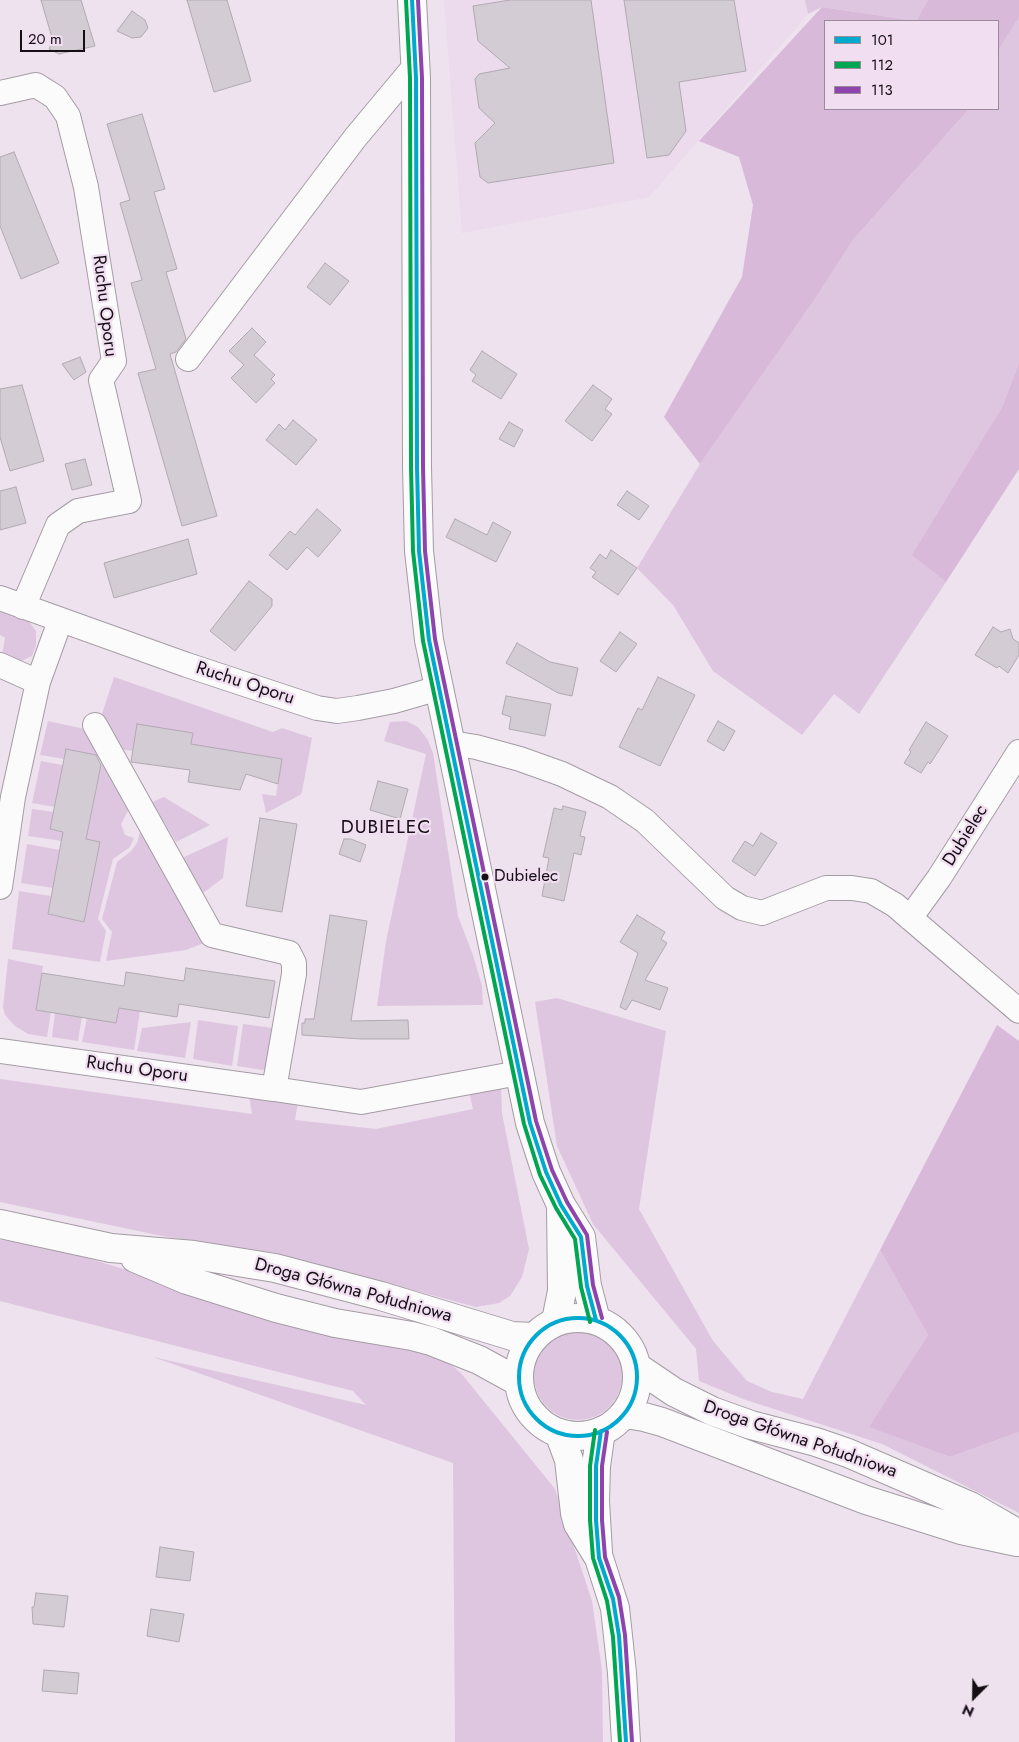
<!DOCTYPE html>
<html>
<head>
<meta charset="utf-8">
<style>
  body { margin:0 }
  #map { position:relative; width:1019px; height:1742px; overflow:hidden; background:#ede2ed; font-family:Jost,sans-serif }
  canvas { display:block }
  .legend { position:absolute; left:824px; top:20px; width:175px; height:90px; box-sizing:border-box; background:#f1def1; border:1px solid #998b99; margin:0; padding:6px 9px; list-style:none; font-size:15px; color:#150f15 }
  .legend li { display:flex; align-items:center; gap:10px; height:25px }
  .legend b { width:25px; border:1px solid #998b99 }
  .north { position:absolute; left:949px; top:1672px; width:50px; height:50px; -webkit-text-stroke:4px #f1def1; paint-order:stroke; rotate:203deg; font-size:14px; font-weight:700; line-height:20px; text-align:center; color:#150f15 }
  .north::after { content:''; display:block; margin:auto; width:18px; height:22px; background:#150f15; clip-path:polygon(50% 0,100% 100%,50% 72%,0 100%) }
  .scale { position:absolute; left:20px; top:30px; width:65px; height:22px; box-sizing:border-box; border:2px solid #150f15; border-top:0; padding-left:6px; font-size:15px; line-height:18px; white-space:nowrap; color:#150f15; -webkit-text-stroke:4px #f1def1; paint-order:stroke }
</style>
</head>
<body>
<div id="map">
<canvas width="1019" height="1742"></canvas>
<ul class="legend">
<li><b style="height:6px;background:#00a9ce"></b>101</li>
<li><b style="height:6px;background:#00a651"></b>112</li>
<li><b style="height:6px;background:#8e44ad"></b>113</li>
</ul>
<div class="north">N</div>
<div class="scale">20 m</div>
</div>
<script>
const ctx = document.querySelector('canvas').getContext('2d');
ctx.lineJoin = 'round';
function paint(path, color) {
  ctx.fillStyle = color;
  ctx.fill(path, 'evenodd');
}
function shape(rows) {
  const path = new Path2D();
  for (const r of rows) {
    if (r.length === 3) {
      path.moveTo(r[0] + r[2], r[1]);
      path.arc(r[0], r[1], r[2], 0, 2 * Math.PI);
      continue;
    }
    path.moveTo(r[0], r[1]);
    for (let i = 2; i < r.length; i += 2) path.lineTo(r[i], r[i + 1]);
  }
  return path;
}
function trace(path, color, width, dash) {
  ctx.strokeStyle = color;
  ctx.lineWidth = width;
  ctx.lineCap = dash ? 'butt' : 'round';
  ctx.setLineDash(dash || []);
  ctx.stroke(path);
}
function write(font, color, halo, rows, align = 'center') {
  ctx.font = font + ' Jost,sans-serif';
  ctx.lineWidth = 4.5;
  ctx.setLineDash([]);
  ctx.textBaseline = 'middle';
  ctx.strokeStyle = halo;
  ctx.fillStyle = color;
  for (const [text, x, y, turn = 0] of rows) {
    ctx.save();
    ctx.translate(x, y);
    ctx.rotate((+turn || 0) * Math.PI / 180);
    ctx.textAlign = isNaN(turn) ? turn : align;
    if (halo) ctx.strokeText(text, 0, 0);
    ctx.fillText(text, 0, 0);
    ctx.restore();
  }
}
paint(shape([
  [444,0,805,0,808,14,649,197,462,233]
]), '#ecdaed');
paint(shape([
  [805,0,928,0,916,21,822,7,808,14],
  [1019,17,1019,363,1002,407,913,555,946,582,859,714,834,694,802,735,713,671,673,605,637,568,700,464,815,299,853,240,969,109,998,109,998,51],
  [0,609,28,620,36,631,36,645,32,656,21,661,2,655,5,638,0,635],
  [114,677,273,732,282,728,312,738,302,792,300,795,266,813,262,794,276,796,281,759,191,745,193,733,133,751,119,749,100,720],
  [48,721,89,730,130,807,121,824,125,835,134,838,130,847,113,859,98,919,106,931,100,962,12,949,19,891,51,896,48,914,84,921,100,842,86,839,103,757,67,749,64,759,40,755],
  [406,721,418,727,428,740,433,753,458,916,473,955,482,986,483,1005,377,1006,386,941,426,754,384,741,390,722],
  [41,761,63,765,55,807,32,803],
  [164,797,210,825,176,842,152,802],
  [32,809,54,812,50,829,65,832,62,841,28,836],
  [141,828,204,943,186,950,106,961,112,932,102,919,117,862,131,851,137,843],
  [228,837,223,878,203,893,182,858],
  [27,844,60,850,53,888,21,883],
  [8,959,43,966,36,1010,51,1012,47,1037,28,1034,15,1026,5,1015,3,1007],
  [557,998,666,1031,639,1209,713,1341,747,1381,772,1392,803,1399,880,1250,928,1335,870,1427,950,1457,1019,1432,1019,1513,882,1444,743,1399,699,1381,696,1349,593,1224,557,1146,535,1002],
  [119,1008,140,1011,134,1050,82,1042,87,1018,116,1022],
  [55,1013,82,1017,78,1041,52,1037],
  [198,1020,238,1026,232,1066,193,1059],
  [191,1022,185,1058,137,1051,142,1028],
  [243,1024,273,1028,268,1065,263,1070,237,1066],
  [0,1079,252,1114,249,1095,298,1102,295,1120,376,1129,473,1109,469,1092,501,1087,502,1113,529,1249,522,1277,510,1296,499,1303,476,1307,270,1252,167,1237,0,1202],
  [0,1240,44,1245,173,1284,284,1324,356,1341,436,1352,461,1373,555,1489,592,1601,602,1670,603,1742,455,1742,453,1463,153,1357,366,1405,353,1391,0,1301],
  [578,1376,44]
]), '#dfc6e0');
paint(shape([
  [928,0,1019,0,1019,17,998,51,998,21,825,21,825,109,969,109,853,240,815,299,700,464,664,417,742,277,753,205,739,157,699,141,822,7,916,21],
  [1019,363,1019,469,946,582,912,555,1002,407],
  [997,1025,1019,1041,1019,1432,950,1457,869,1427,928,1335,880,1250]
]), '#d8b9d9');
const building = shape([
  [41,0,81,0,95,46,59,54,49,49,53,41,41,0],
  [187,0,227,0,251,81,214,92,187,0],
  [510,0,591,0,614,163,488,183,480,177,475,143,495,123,479,108,475,79,479,74,510,68,478,41,473,6,510,0],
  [624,0,734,0,746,71,679,82,686,131,669,155,647,158,624,0],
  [132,11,145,20,148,28,141,37,132,38,117,31,132,11],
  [142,114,165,189,154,192,177,269,166,272,186,339,176,352,170,354,217,516,182,526,138,373,156,369,131,283,142,280,120,203,130,200,107,124,142,114],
  [14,152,59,263,21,279,0,226,0,157,14,152],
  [325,263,349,281,330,305,307,287,325,263],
  [252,328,266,342,254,355,275,375,271,379,275,383,256,403,231,378,244,365,229,351,252,328],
  [482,351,517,374,501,399,472,381,476,375,470,370,482,351],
  [80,357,86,372,74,380,62,364,80,357],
  [22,385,44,461,10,471,0,437,0,389,22,385],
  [593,385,612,399,605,409,612,414,592,441,565,421,593,385],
  [293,420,317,440,296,465,266,440,279,424,285,430,293,420],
  [509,422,523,430,514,447,499,439,509,422],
  [85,459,92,485,72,490,65,464,85,459],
  [16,487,26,523,0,530,0,491,16,487],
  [627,491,649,506,639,520,617,505,627,491],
  [317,509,341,530,318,557,307,547,287,570,269,555,290,531,295,535,317,509],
  [455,519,487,535,493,522,511,532,496,562,446,537,455,519],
  [188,539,197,574,114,598,104,563,188,539],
  [611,550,637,568,618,595,592,577,596,572,590,568,600,554,606,559,611,550],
  [249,581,272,599,272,606,235,651,210,631,249,581],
  [993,627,1001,632,1010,629,1013,639,1019,643,1019,655,1008,673,999,666,997,668,975,655,993,627],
  [620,632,637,644,616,672,600,661,620,632],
  [517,643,550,662,578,668,572,696,558,693,506,663,517,643],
  [658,677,695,695,660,766,619,747,638,708,642,710,658,677],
  [506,696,551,704,545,736,509,729,511,717,502,714,506,696],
  [718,721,735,731,724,751,707,741,718,721],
  [926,722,948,736,930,764,928,762,921,773,904,763,911,752,909,750,926,722],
  [137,724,193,733,191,744,282,759,278,784,246,774,240,790,188,782,190,770,131,762,137,724],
  [66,749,96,755,101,765,86,839,100,842,84,922,48,914,63,832,50,829,66,749],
  [378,781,408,789,400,819,370,810,378,781],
  [563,806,586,812,580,836,585,837,581,855,574,853,564,901,542,896,549,858,543,857,554,808,562,810,563,806],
  [260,818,297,824,282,912,246,906,260,818],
  [761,833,777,843,755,876,732,861,745,841,753,846,761,833],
  [344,839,351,839,366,845,360,862,339,854,344,839],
  [330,915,367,921,351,1021,408,1020,409,1039,361,1039,302,1035,302,1023,305,1023,305,1019,314,1019,330,915],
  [637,915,665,932,661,939,667,943,645,980,668,988,660,1010,632,1000,626,1010,620,1007,638,953,620,942,637,915],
  [186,968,275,981,269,1018,179,1004,177,1017,119,1008,116,1023,36,1010,42,973,124,986,126,972,184,981,186,968],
  [160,1547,194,1552,190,1581,156,1577,160,1547],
  [36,1593,68,1596,64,1627,33,1624,32,1607,34,1607,36,1593],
  [151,1609,184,1614,179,1642,147,1636,151,1609],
  [44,1670,79,1673,77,1694,42,1691,44,1670]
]);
paint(building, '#d4ccd4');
trace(building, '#b1a9b1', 1);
const minor = shape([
  [0,93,36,85,55,97,68,116,86,187,114,361,101,380,129,501,78,511,58,525,23,607],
  [188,359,355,138,415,66],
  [0,598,187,665,317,708,337,711,358,708,394,701,439,688],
  [0,665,38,682],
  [451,743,476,747,520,759,562,774,610,797,645,821,725,898,742,908,762,913,826,888,852,888,871,891,895,905,1019,1011],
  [0,887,13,797,38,682,60,621],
  [910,918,939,878,1019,752],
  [0,1051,274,1089,294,974,294,963,289,953,212,935,95,725],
  [274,1089,361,1102,519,1073]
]);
const tertiary = shape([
  [412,0,416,78,417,467,419,551,429,640,530,1123,546,1172,561,1205,581,1237,587,1286,596,1320],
  [556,1321,562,1291,561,1206],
  [559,1433,569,1460,575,1513,578,1524,599,1558,615,1608,622,1673,626,1742],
  [598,1552,595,1501,596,1466,601,1431]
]);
const secondary = shape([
  [0,1224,111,1248,194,1255,275,1268,381,1296,512,1336,533,1337],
  [135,1258,187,1280,276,1308,335,1323,412,1336,431,1341,479,1360,519,1382],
  [578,1377,59],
  [637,1367,674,1392,712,1411,751,1425,816,1442,848,1453,970,1506,1019,1534],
  [625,1414,644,1417,662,1422,866,1500,961,1530,1017,1542]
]);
trace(minor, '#a49ca4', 26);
trace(tertiary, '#a49ca4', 30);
trace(secondary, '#a49ca4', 30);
trace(minor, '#fcfbfc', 24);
trace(tertiary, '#fcfbfc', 28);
trace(secondary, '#fcfbfc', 28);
trace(shape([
  [412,0,416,78,417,467,419,551,429,640,530,1123,546,1172,561,1205,581,1237,587,1286,596,1320],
  [578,1377,59],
  [601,1431,596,1466,596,1520,599,1558,613,1599,619,1636,626,1742]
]), '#00a9ce', 4);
trace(shape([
  [406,0,410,78,411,467,413,551,423,641,524,1124,540,1175,556,1208,575,1239,581,1287,590,1322],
  [595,1430,590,1466,590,1520,593,1558,607,1601,613,1637,620,1742]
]), '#00a651', 4);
trace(shape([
  [418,0,422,78,423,467,425,551,435,639,536,1121,552,1170,567,1202,587,1235,593,1285,602,1318],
  [607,1432,602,1466,602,1520,605,1557,619,1597,625,1635,632,1742]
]), '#8e44ad', 4);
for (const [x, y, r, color] of [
  [485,877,4.5,"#150f15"]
]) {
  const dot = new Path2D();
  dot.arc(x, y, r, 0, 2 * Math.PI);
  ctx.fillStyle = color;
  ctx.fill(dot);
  trace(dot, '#f1def1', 2);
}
write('17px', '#150f15', '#f1def1', [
  ["Dubielec",494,877]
], 'left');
write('18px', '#150f15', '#f1def1', [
  ["Ruchu Oporu",104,306,83],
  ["Ruchu Oporu",245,684,18],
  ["Dubielec",966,836,-58],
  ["Ruchu Oporu",137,1070,8],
  ["Droga Główna Południowa",353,1291,15],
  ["Droga Główna Południowa",800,1440,19]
]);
ctx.letterSpacing = '1px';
write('19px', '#150f15', '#f1def1', [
  ["DUBIELEC",386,828]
]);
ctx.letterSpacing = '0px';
</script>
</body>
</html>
